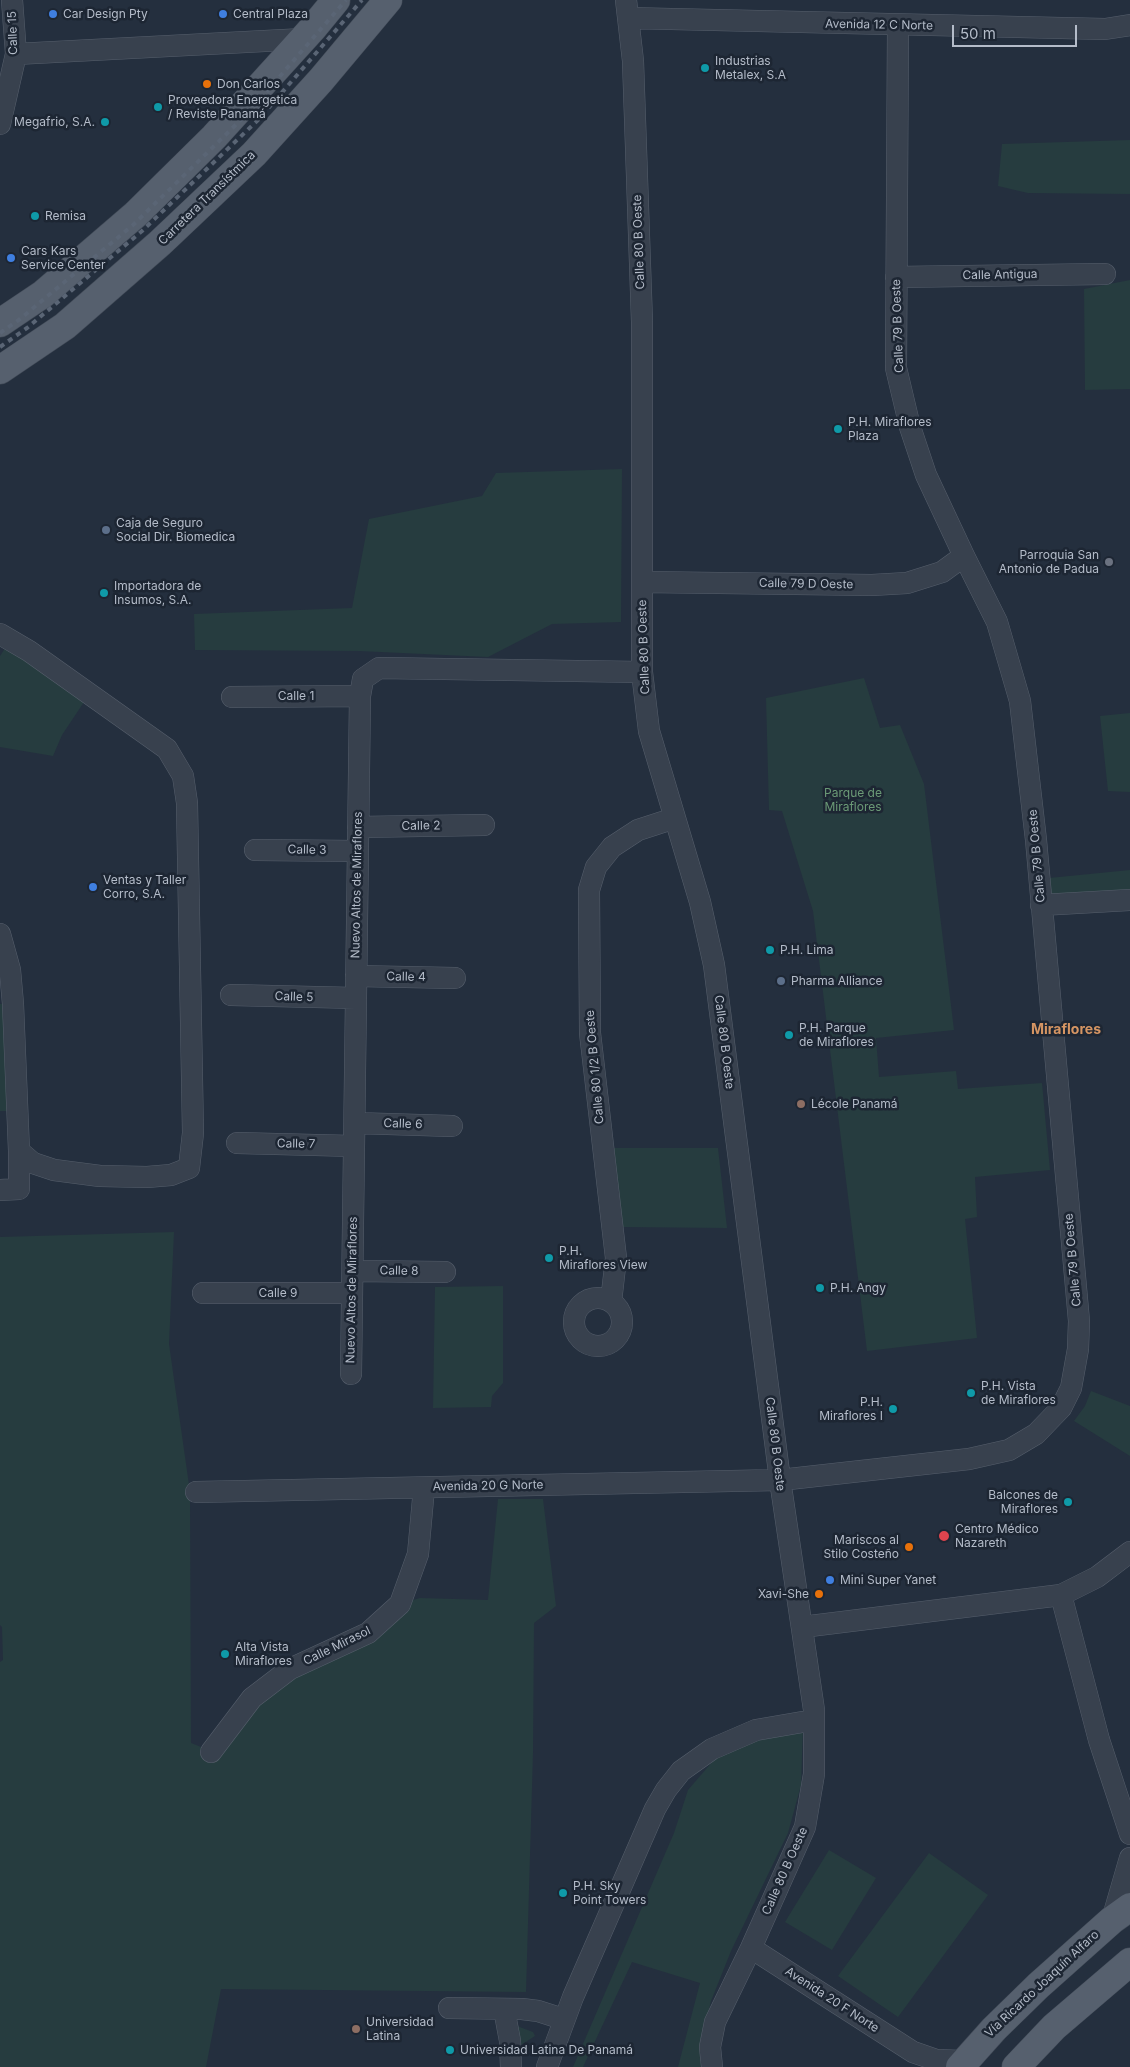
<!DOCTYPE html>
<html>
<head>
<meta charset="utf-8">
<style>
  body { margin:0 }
  #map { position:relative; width:1130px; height:2067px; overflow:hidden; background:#242f3e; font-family:Inter,sans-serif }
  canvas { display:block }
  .scale { position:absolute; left:952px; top:25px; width:125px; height:22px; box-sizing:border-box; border:2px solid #b4bcc9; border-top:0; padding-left:6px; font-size:15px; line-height:18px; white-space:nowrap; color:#b4bcc9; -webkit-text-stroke:4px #1d2633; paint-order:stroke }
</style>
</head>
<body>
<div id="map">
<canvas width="1130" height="2067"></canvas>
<div class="scale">50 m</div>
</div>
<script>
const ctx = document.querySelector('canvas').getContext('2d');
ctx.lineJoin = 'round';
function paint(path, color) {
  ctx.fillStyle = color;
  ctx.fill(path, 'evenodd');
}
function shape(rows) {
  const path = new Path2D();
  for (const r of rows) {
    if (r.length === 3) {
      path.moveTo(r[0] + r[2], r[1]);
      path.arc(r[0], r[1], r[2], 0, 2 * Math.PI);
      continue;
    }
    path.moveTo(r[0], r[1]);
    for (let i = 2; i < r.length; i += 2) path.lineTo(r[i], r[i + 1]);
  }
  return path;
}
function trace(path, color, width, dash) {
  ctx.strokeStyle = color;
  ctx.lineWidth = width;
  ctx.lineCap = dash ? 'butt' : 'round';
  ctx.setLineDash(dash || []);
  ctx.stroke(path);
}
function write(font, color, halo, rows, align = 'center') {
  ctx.font = font + ' Inter,sans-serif';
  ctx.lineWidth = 5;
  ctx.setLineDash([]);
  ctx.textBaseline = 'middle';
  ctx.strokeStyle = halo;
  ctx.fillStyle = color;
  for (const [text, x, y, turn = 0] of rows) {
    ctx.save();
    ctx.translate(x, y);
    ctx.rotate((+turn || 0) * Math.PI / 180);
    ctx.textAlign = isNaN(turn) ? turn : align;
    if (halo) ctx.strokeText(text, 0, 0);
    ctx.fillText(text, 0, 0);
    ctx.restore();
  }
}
paint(shape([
  [1130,140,1130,194,1028,193,998,186,1002,144],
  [1130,280,1130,389,1085,390,1084,289],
  [622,469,621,622,552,624,488,657,359,651,195,650,194,614,352,608,369,519,482,496,496,473],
  [9,642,86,699,62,735,53,756,0,747,0,656],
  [864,678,880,728,900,725,924,784,954,1030,876,1038,879,1077,956,1071,958,1089,1042,1083,1050,1170,975,1177,977,1217,965,1219,977,1338,867,1351,813,911,782,811,769,810,766,698],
  [1130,713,1130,792,1108,791,1100,716],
  [1130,870,1130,900,1041,905,1039,879],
  [0,1004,4,1004,10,1111,0,1111],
  [613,1148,718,1148,727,1228,622,1227],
  [174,1232,169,1344,190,1492,191,1743,211,1751,252,1698,400,1604,420,1598,488,1600,498,1499,543,1499,556,1606,534,1623,533,1753,526,1992,221,1989,206,2067,0,2067,0,1662,3,1660,2,1627,0,1625,0,1237],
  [503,1286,503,1383,492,1396,491,1407,433,1408,435,1287],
  [1091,1391,1130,1406,1130,1456,1074,1421,1085,1406],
  [803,1725,801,1785,788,1833,731,1951,711,2001,700,2048,701,2067,678,2067,700,1983,632,1962,583,2067,573,2067,674,1833,688,1790,713,1761,748,1739],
  [829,1850,876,1878,832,1950,785,1922],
  [929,1853,988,1895,898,2017,838,1976],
  [509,2023,533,2032,535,2036,518,2047]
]), '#263c3f');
const minor = shape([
  [626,0,633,61,642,322,642,672,649,731,700,902,714,965,780,1480,814,1710,814,1774,805,1827,751,1948,715,2022,710,2047,712,2067],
  [628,18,1105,29,1130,25],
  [16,54,303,39],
  [0,124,16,54,12,0],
  [896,277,1105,274],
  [642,582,872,585,907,583,942,572,964,556],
  [0,634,29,651,167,749,183,776,187,803,193,1133,189,1168,171,1175,147,1177,100,1176,54,1170,33,1163,19,1151],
  [232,697,360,696],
  [358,827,484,825],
  [255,850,358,851],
  [1041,905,1130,900],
  [0,934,10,970,13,1004,19,1151,19,1189,0,1190],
  [356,976,455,978],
  [231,995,356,998],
  [355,1123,452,1126],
  [237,1143,354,1146],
  [353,1271,445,1272],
  [203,1293,352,1293],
  [598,1322,24],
  [611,1302,616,1258,590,1033,589,890,596,867,612,847,638,830,675,818],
  [351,1374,360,696,363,679,379,668,642,672],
  [196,1492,780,1480,969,1459,1009,1450,1036,1434,1061,1408,1071,1388,1078,1349,1079,1321,1036,840,1020,701,997,622,964,556,926,475,910,427,896,368,898,25],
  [1061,1595,1099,1740,1130,1834],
  [802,1627,1061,1595,1097,1577,1130,1552],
  [211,1752,252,1698,290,1669,368,1633,400,1604,418,1554,424,1488],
  [1112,1920,1130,1858],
  [751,1948,913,2052,936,2060,964,2061],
  [449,2008,522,2009,538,2011,563,2019],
  [504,2009,510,2041,511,2067],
  [547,2067,573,1997,655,1809,666,1790,681,1771,712,1749,756,1730,814,1720]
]);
const major = shape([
  [0,323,43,294,136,214,214,137,313,28,336,0],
  [0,370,65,326,160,243,254,154,321,80,388,0],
  [960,2067,994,2029,1038,1986,1112,1920,1130,1907],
  [1016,2067,1054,2027,1130,1962]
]);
trace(minor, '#565f6c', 22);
trace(major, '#414a57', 29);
trace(minor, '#38414e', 21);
trace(major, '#56606e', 28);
trace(shape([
  [0,333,20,319,133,225,249,112,346,0],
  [0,347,27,328,142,231,259,119,362,0]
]), '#5a6575', 4, [5, 5]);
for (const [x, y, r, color] of [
  [53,14,5,"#3f7fe0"],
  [223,14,5,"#3f7fe0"],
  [705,68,5,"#0f9aa8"],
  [207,84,5,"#e8710a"],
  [158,107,5,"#0f9aa8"],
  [105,122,5,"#0f9aa8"],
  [35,216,5,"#0f9aa8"],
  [11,258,5,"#3f7fe0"],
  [838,429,5,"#0f9aa8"],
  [106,530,5,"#5c6f8a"],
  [1109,562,5,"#6b7280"],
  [104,593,5,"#0f9aa8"],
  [93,887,5,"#3f7fe0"],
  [770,950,5,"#0f9aa8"],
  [781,981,5,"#5c6f8a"],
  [789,1035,5,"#0f9aa8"],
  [801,1104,5,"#8d6e63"],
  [549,1258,5,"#0f9aa8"],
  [820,1288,5,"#0f9aa8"],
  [971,1393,5,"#0f9aa8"],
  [893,1409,5,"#0f9aa8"],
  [1068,1502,5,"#0f9aa8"],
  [944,1536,6,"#e0444e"],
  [909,1547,5,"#e8710a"],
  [830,1580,5,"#3f7fe0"],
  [819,1594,5,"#e8710a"],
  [225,1654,5,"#0f9aa8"],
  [563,1893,5,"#0f9aa8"],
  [356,2029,5,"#8d6e63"],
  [450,2050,5,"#0f9aa8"]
]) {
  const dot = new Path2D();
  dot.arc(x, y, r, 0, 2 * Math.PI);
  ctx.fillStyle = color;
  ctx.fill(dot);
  trace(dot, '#1d2633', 2);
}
write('12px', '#b4bcc9', '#1d2633', [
  ["Car Design Pty",63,14],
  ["Central Plaza",233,14],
  ["Industrias",715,61],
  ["Metalex, S.A",715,75],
  ["Don Carlos",217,84],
  ["Proveedora Energetica",168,100],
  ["/ Reviste Panamá",168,114],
  ["Megafrio, S.A.",95,122,"right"],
  ["Remisa",45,216],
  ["Cars Kars",21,251],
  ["Service Center",21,265],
  ["P.H. Miraflores",848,422],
  ["Plaza",848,436],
  ["Caja de Seguro",116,523],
  ["Social Dir. Biomedica",116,537],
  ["Parroquia San",1099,555,"right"],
  ["Antonio de Padua",1099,569,"right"],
  ["Importadora de",114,586],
  ["Insumos, S.A.",114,600],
  ["Ventas y Taller",103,880],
  ["Corro, S.A.",103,894],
  ["P.H. Lima",780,950],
  ["Pharma Alliance",791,981],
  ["P.H. Parque",799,1028],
  ["de Miraflores",799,1042],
  ["Lécole Panamá",811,1104],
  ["P.H.",559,1251],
  ["Miraflores View",559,1265],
  ["P.H. Angy",830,1288],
  ["P.H. Vista",981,1386],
  ["de Miraflores",981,1400],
  ["P.H.",883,1402,"right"],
  ["Miraflores I",883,1416,"right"],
  ["Balcones de",1058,1495,"right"],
  ["Miraflores",1058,1509,"right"],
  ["Centro Médico",955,1529],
  ["Nazareth",955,1543],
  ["Mariscos al",899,1540,"right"],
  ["Stilo Costeño",899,1554,"right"],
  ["Mini Super Yanet",840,1580],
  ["Xavi-She",809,1594,"right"],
  ["Alta Vista",235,1647],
  ["Miraflores",235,1661],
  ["P.H. Sky",573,1886],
  ["Point Towers",573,1900],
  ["Universidad",366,2022],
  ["Latina",366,2036],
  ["Universidad Latina De Panamá",460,2050]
], 'left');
write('12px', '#b4bcc9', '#1d2633', [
  ["Avenida 12 C Norte",879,25,1],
  ["Calle 15",13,33,-92],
  ["Carretera Transístmica",207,198,-44],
  ["Calle 80 B Oeste",639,242,-92],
  ["Calle Antigua",1000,275,-1],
  ["Calle 79 B Oeste",898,326,-92],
  ["Calle 79 D Oeste",806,584,1],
  ["Calle 80 B Oeste",644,647,-92],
  ["Calle 1",296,696],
  ["Calle 2",421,826,-1],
  ["Calle 3",307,850,1],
  ["Calle 79 B Oeste",1037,856,-95],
  ["Nuevo Altos de Miraflores",357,885,-89],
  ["Calle 4",406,977,1],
  ["Calle 5",294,997,2],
  ["Calle 80 B Oeste",724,1042,83],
  ["Calle 80 1/2 B Oeste",595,1067,-95],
  ["Calle 6",403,1124,2],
  ["Calle 7",296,1144,1],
  ["Calle 79 B Oeste",1073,1260,-95],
  ["Calle 8",399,1271,1],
  ["Nuevo Altos de Miraflores",352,1290,-89],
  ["Calle 9",278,1293],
  ["Calle 80 B Oeste",775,1444,83],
  ["Avenida 20 G Norte",488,1486,-1],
  ["Calle Mirasol",337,1646,-26],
  ["Calle 80 B Oeste",785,1871,-66],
  ["Vía Ricardo Joaquín Alfaro",1042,1984,-43],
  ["Avenida 20 F Norte",832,2000,33]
]);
write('12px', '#6b9a76', '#1d2633', [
  ["Parque de",853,793],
  ["Miraflores",853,807]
]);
write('bold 14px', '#d59563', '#1d2633', [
  ["Miraflores",1066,1030]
]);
</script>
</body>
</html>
